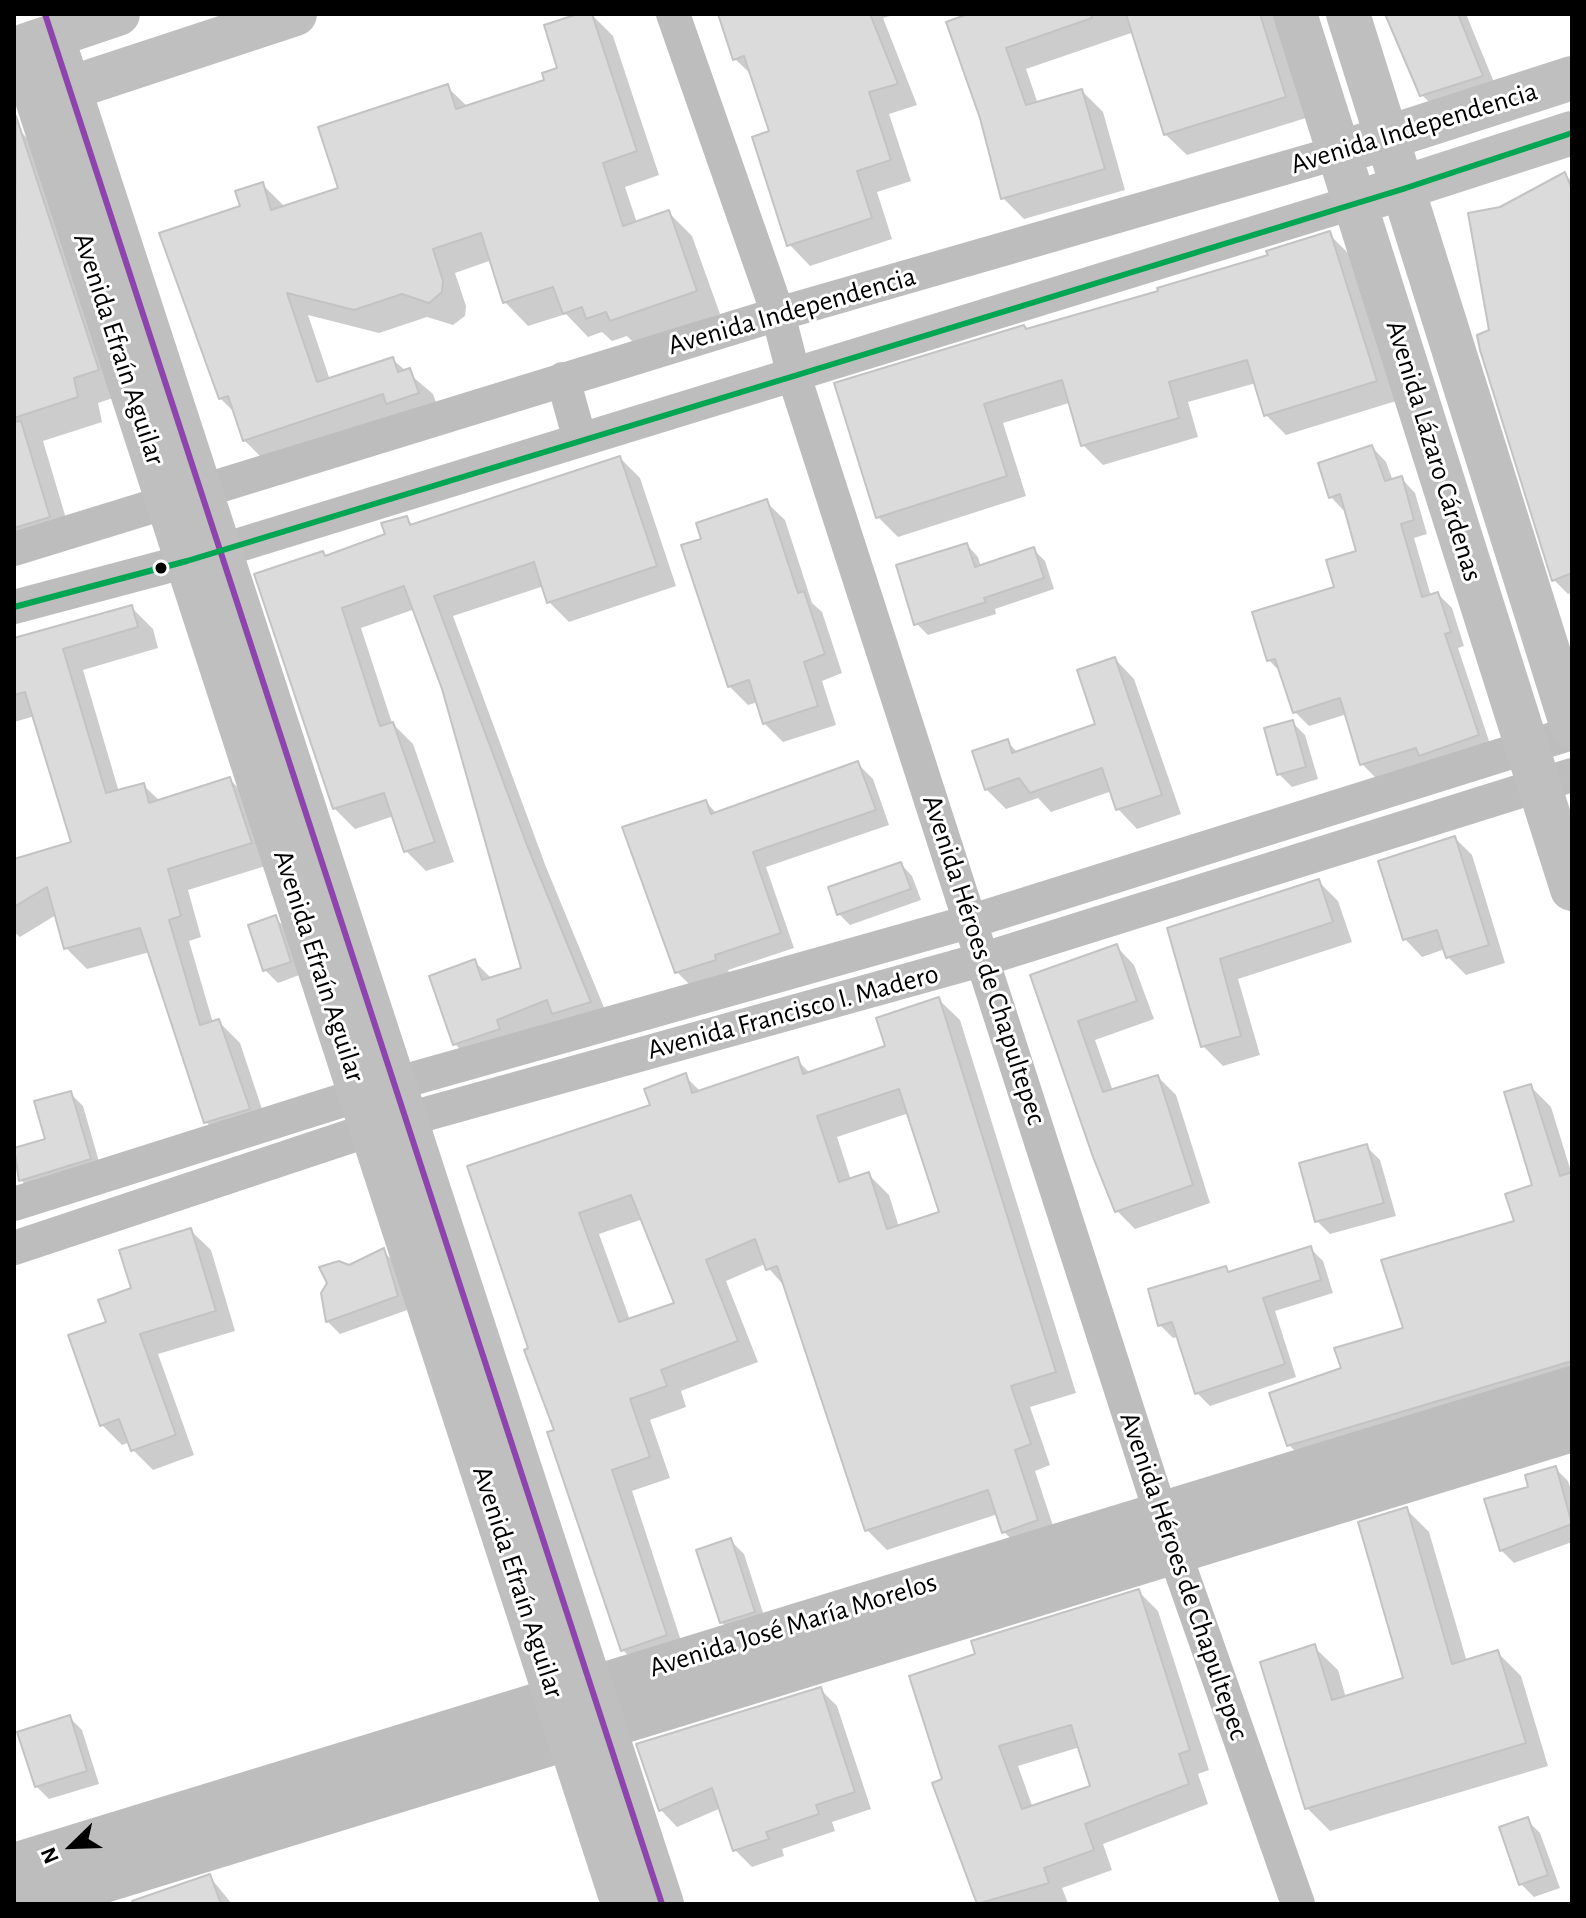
<!DOCTYPE html>
<html>
<head>
<meta charset="utf-8">
<style>
  body { margin:0 }
  #map { position:relative; width:1586px; height:1918px; overflow:hidden; background:#fff; font-family:"Alegreya Sans",sans-serif }
  canvas { display:block }
  .frame { position:absolute; inset:0; border:16px solid #000; pointer-events:none }
  .north { position:absolute; left:32px; top:1806px; width:80px; height:80px; -webkit-text-stroke:6px #fff; paint-order:stroke; rotate:247deg; font-size:22px; font-weight:700; line-height:32px; text-align:center; color:#000 }
  .north::after { content:''; display:block; margin:auto; width:28px; height:36px; background:#000; clip-path:polygon(50% 0,100% 100%,50% 72%,0 100%) }
</style>
</head>
<body>
<div id="map">
<canvas width="1586" height="1918"></canvas>
<div class="frame"></div>
<div class="north">N</div>
</div>
<script>
const ctx = document.querySelector('canvas').getContext('2d');
ctx.lineJoin = 'round';
function paint(path, color) {
  ctx.fillStyle = color;
  ctx.fill(path, 'evenodd');
}
function shape(rows) {
  const path = new Path2D();
  for (const r of rows) {
    path.moveTo(r[0], r[1]);
    for (let i = 2; i < r.length; i += 2) path.lineTo(r[i], r[i + 1]);
  }
  return path;
}
function trace(path, color, width, dash) {
  ctx.strokeStyle = color;
  ctx.lineWidth = width;
  ctx.lineCap = dash ? 'butt' : 'round';
  ctx.setLineDash(dash || []);
  ctx.stroke(path);
}
function write(font, color, halo, rows, align = 'center') {
  ctx.font = font + ' "Alegreya Sans",sans-serif';
  ctx.lineWidth = 6;
  ctx.setLineDash([]);
  ctx.textBaseline = 'middle';
  ctx.strokeStyle = halo;
  ctx.fillStyle = color;
  for (const [text, x, y, turn = 0] of rows) {
    ctx.save();
    ctx.translate(x, y);
    ctx.rotate((+turn || 0) * Math.PI / 180);
    ctx.textAlign = isNaN(turn) ? turn : align;
    if (halo) ctx.strokeText(text, 0, 0);
    ctx.fillText(text, 0, 0);
    ctx.restore();
  }
}
paint(shape([
  [585,14,591,14,613,36,659,175,625,187,637,223,668,212,692,236,720,314,635,344,627,336,612,341,602,332,588,337,566,314,528,326,505,302,492,260,455,273,466,306,465,316,453,325,427,317,379,333,308,315,330,380,392,359,433,394,441,416,268,464,244,440,235,413,220,398,243,207,262,184,285,207,340,189,447,87,468,107,547,81,560,69],
  [721,14,897,14,883,18,917,105,889,114,911,181,877,192,892,239,810,266,789,244,771,132,753,76,735,59],
  [974,14,1274,14,1306,118,1187,155,1165,134,1134,32,1026,69,1038,104,1082,91,1103,112,1125,190,1024,219,1003,198],
  [1390,14,1466,14,1498,92,1438,111,1422,95],
  [20,131,45,156,122,395,98,403,102,422,43,441,73,542,14,564,14,133],
  [1565,174,1572,182,1572,593,1568,594,1554,580,1491,332,1501,209],
  [1329,234,1349,254,1396,401,1286,435,1266,415,1256,383,1188,402,1198,437,1103,465,1083,445,1069,403,1003,423,1026,496,898,537,878,517,1024,327,1028,330,1161,292],
  [1372,447,1386,462,1393,481,1401,478,1415,493,1427,534,1414,538,1431,596,1438,594,1452,608,1464,646,1458,648,1492,750,1376,778,1362,764,1347,714,1309,726,1295,712,1282,674,1269,660,1337,589,1359,553,1345,512,1331,497,1320,464],
  [620,458,640,478,676,586,569,622,549,602,544,586,453,616,546,867,610,1022,475,1064,455,1044,475,962,492,979,523,969,444,688,415,609,361,628,392,723,413,744,454,862,426,871,406,851,394,816,355,829,334,808,322,553,327,557,387,536,406,518,414,526],
  [766,502,785,520,812,603,822,612,842,673,822,681,836,725,783,742,764,723,758,702,748,705,729,686,704,540],
  [967,545,978,557,981,567,1034,550,1045,561,1054,589,995,609,996,614,928,635,916,623],
  [132,608,153,629,158,648,83,670,119,792,143,785,160,801,229,779,251,800,272,864,188,890,201,937,189,941,213,1023,218,1021,240,1043,269,1130,227,1143,206,1122,150,952,87,969,66,948,56,915,20,937,14,932,14,861,74,844,35,716,14,722,14,641],
  [1115,659,1134,679,1181,814,1137,829,1118,809,1112,791,1051,812,1038,798,1006,809,986,789,1007,741,1018,753,1097,725],
  [1292,722,1305,735,1318,779,1292,787,1279,774],
  [858,764,873,779,889,825,766,867,794,948,728,970,730,974,692,987,677,972,706,802,717,814],
  [1455,838,1472,855,1505,963,1466,975,1448,957,1445,949,1422,957,1405,939],
  [901,864,912,876,921,900,850,925,839,914],
  [1319,882,1338,901,1352,942,1238,979,1260,1055,1223,1066,1203,1046,1169,929],
  [275,918,288,930,302,974,278,983,265,970],
  [1116,946,1134,965,1154,1019,1095,1040,1113,1091,1158,1077,1176,1095,1210,1203,1135,1229,1117,1211,1033,976],
  [939,1000,960,1020,1076,1393,1030,1407,1050,1465,1035,1471,1058,1541,1025,1552,1004,1532,998,1514,887,1550,867,1530,786,1288,765,1264,726,1281,758,1362,681,1391,686,1407,650,1420,670,1478,632,1491,686,1656,643,1671,623,1650,531,1350,469,1167,652,1106,685,1076,701,1092,797,1060,810,1073,887,1047],
  [909,1113,942,1213,899,1227,889,1195,868,1174,851,1180,837,1137],
  [643,1219,676,1304,630,1320,599,1234],
  [1530,1086,1551,1107,1572,1175,1572,1385,1309,1465,1289,1445,1343,1370,1405,1329,1516,1222,1534,1187],
  [70,1093,83,1106,102,1172,34,1193,21,1180,14,1150,47,1141],
  [1367,1147,1380,1160,1396,1216,1330,1234,1317,1221],
  [191,1231,211,1250,235,1331,158,1354,194,1455,153,1470,133,1450,130,1442,122,1445,102,1425,108,1323],
  [1310,1248,1323,1261,1333,1293,1275,1311,1296,1377,1210,1406,1197,1393,1179,1337,1173,1338,1160,1325,1225,1269,1230,1273],
  [383,1251,396,1264,410,1309,340,1334,327,1321,349,1267],
  [1555,1468,1568,1481,1572,1493,1572,1542,1514,1563,1501,1550,1531,1488],
  [1406,1509,1429,1532,1467,1662,1498,1653,1521,1676,1548,1766,1330,1831,1307,1808,1314,1647,1338,1670,1346,1698,1406,1679],
  [731,1541,744,1554,767,1625,734,1635,721,1622],
  [1138,1591,1158,1611,1209,1770,1198,1774,1208,1804,1103,1844,1112,1870,1062,1888,1068,1903,980,1904,935,1784,944,1781,978,1656],
  [1080,1747,1093,1787,1033,1808,1018,1766],
  [820,1689,837,1706,871,1809,832,1822,835,1831,782,1849,784,1856,752,1867,735,1850,721,1808,677,1827,661,1810],
  [69,1717,82,1730,99,1784,49,1799,36,1786],
  [1527,1820,1540,1833,1560,1888,1534,1897,1521,1884,1502,1829],
  [210,1877,232,1904,132,1904]
]), '#0003');
const building = shape([
  [578,14,592,14,637,151,603,163,623,226,669,210,697,291,610,321,606,312,586,319,582,307,563,314,553,287,503,303,481,233,433,249,443,281,442,292,429,303,402,294,354,310,287,293,317,382,393,357,398,372,410,368,419,393,386,404,383,394,243,441,228,396,219,399,159,233,240,206,235,191,263,182,271,210,338,188,318,127,448,84,456,109,544,80,542,73,557,68,544,25,578,14],
  [718,14,870,14,898,84,869,92,891,160,857,171,872,218,787,246,752,137,769,131,744,56,733,60,718,14],
  [968,14,1091,14,1092,18,1006,48,1026,105,1082,89,1105,169,1001,199,980,118,946,22,968,14],
  [1126,14,1260,14,1286,97,1164,135,1126,14],
  [1385,14,1458,14,1483,76,1420,96,1385,14],
  [16,116,99,370,74,378,78,397,14,418,16,116],
  [1565,172,1572,190,1572,573,1552,581,1480,350,1477,335,1489,330,1468,213,1500,207,1565,172],
  [1330,231,1377,381,1264,416,1247,360,1169,382,1179,418,1081,446,1062,380,984,404,1007,476,876,518,834,383,1024,325,1026,329,1158,291,1157,288,1268,255,1266,251,1330,231],
  [21,421,50,517,14,528,14,422,21,421],
  [1372,445,1385,481,1402,476,1414,520,1401,524,1422,597,1438,592,1451,632,1445,634,1479,735,1419,756,1416,748,1360,765,1340,698,1293,713,1275,659,1267,661,1252,612,1334,587,1326,560,1356,551,1340,494,1329,498,1318,463,1372,445],
  [620,456,657,566,547,603,534,562,434,596,527,845,591,1002,552,1014,547,1000,497,1020,500,1029,453,1045,429,976,475,959,482,980,521,968,442,689,404,586,342,608,380,726,393,722,435,842,404,852,384,793,333,809,254,574,323,551,325,556,385,534,381,523,407,516,410,525,620,456],
  [767,499,798,593,804,591,825,654,804,662,818,706,763,724,749,680,728,687,681,545,701,539,696,523,767,499],
  [967,543,975,567,1034,547,1044,578,984,598,986,602,914,625,896,565,967,543],
  [132,605,138,627,63,649,106,793,144,783,149,803,230,777,252,843,168,869,181,916,169,920,200,1025,219,1019,250,1109,204,1123,140,928,64,949,47,887,14,907,14,859,71,842,25,692,14,695,14,638,132,605],
  [1115,657,1162,795,1116,810,1102,768,1030,793,1019,778,985,790,972,751,1008,739,1012,753,1095,724,1077,670,1115,657],
  [1293,720,1306,767,1277,775,1264,728,1293,720],
  [858,761,876,810,753,852,781,933,715,955,716,960,675,973,622,827,706,800,711,814,858,761],
  [1455,836,1489,945,1446,958,1437,930,1403,940,1378,861,1455,836],
  [901,862,911,889,837,915,828,887,901,862],
  [1319,879,1333,922,1220,959,1241,1036,1201,1047,1167,928,1319,879],
  [276,915,291,962,263,971,248,925,276,915],
  [1117,944,1137,1001,1078,1021,1103,1092,1158,1075,1193,1185,1115,1212,1093,1157,1030,975,1117,944],
  [939,997,1056,1372,1011,1386,1031,1444,1015,1450,1038,1520,1002,1533,988,1490,865,1531,777,1266,766,1270,755,1239,706,1260,738,1341,661,1370,667,1386,630,1399,650,1457,612,1470,667,1635,621,1651,547,1432,554,1430,524,1350,528,1348,467,1166,650,1105,644,1089,686,1073,692,1093,798,1057,803,1074,885,1046,876,1018,939,997],
  [899,1089,939,1212,887,1229,869,1172,839,1182,817,1116,899,1089],
  [631,1195,674,1303,619,1322,579,1213,631,1195],
  [1531,1084,1560,1176,1572,1172,1572,1361,1287,1446,1269,1393,1341,1368,1334,1348,1403,1328,1381,1260,1514,1221,1505,1194,1532,1185,1504,1092,1531,1084],
  [71,1091,91,1159,19,1181,14,1148,45,1139,34,1101,71,1091],
  [1367,1144,1384,1203,1315,1222,1299,1163,1367,1144],
  [191,1228,216,1311,140,1334,176,1435,131,1451,119,1419,100,1426,68,1335,106,1322,98,1300,131,1288,119,1250,191,1228],
  [1311,1246,1321,1280,1263,1298,1285,1364,1195,1394,1172,1322,1158,1326,1148,1289,1226,1266,1228,1272,1311,1246],
  [384,1248,398,1296,326,1322,321,1293,327,1283,319,1267,339,1261,349,1265,384,1248],
  [1556,1466,1572,1524,1500,1551,1484,1499,1528,1487,1525,1475,1556,1466],
  [1407,1507,1452,1664,1498,1650,1526,1743,1305,1809,1260,1662,1315,1644,1332,1700,1403,1678,1358,1522,1407,1507],
  [731,1538,755,1612,720,1623,696,1550,731,1538],
  [1139,1589,1190,1750,1179,1754,1189,1784,1085,1824,1094,1850,1044,1868,1049,1883,977,1904,932,1783,942,1779,909,1676,975,1654,971,1641,1139,1589],
  [1071,1725,1090,1786,1022,1809,999,1746,1071,1725],
  [821,1687,855,1792,816,1805,819,1814,766,1832,769,1839,733,1851,712,1788,659,1811,636,1744,821,1687],
  [70,1715,87,1771,35,1787,17,1732,70,1715],
  [1528,1817,1548,1875,1519,1885,1499,1827,1528,1817],
  [210,1874,221,1904,133,1904,132,1901,210,1874]
]);
paint(building, '#dbdbdb');
trace(building, '#c3c3c3', 2);
trace(shape([
  [673,14,778,314,794,376,1161,1514,1298,1904],
  [563,379,580,440],
  [14,549,778,314,1340,152],
  [14,607,187,561,1355,202],
  [14,1204,394,1084,972,921,1572,733],
  [14,1248,372,1129,984,959,1572,775]
]), '#bdbdbd', 34);
trace(shape([
  [14,1865,1572,1388],
  [29,1904,1572,1430]
]), '#bdbdbd', 44);
trace(shape([
  [1295,14,1572,889],
  [1348,14,1572,727],
  [52,36,662,1904],
  [26,45,118,14],
  [20,47,623,1904],
  [43,97,295,14],
  [1361,146,1572,78],
  [1377,196,1572,133]
]), '#bfbfbf', 44);
trace(shape([
  [45,14,662,1904]
]), '#8e44ad', 6);
trace(shape([
  [14,607,187,561,794,376,1403,189,1572,133]
]), '#00a651', 6);
for (const [x, y, r, color] of [
  [161,568,7,"#000"]
]) {
  const dot = new Path2D();
  dot.arc(x, y, r, 0, 2 * Math.PI);
  ctx.fillStyle = color;
  ctx.fill(dot);
  trace(dot, '#fff', 3);
}
write('28px', '#000', '#fff', [
  ["Avenida Independencia",1414,128,-17],
  ["Avenida Independencia",792,311,-16],
  ["Avenida Efraín Aguilar",119,349,72],
  ["Avenida Lázaro Cárdenas",1434,451,73],
  ["Avenida Héroes de Chapultepec",984,960,72],
  ["Avenida Efraín Aguilar",319,966,72],
  ["Avenida Francisco I. Madero",793,1012,-15],
  ["Avenida Héroes de Chapultepec",1184,1576,71],
  ["Avenida Efraín Aguilar",518,1582,72],
  ["Avenida José María Morelos",793,1625,-17]
]);
</script>
</body>
</html>
